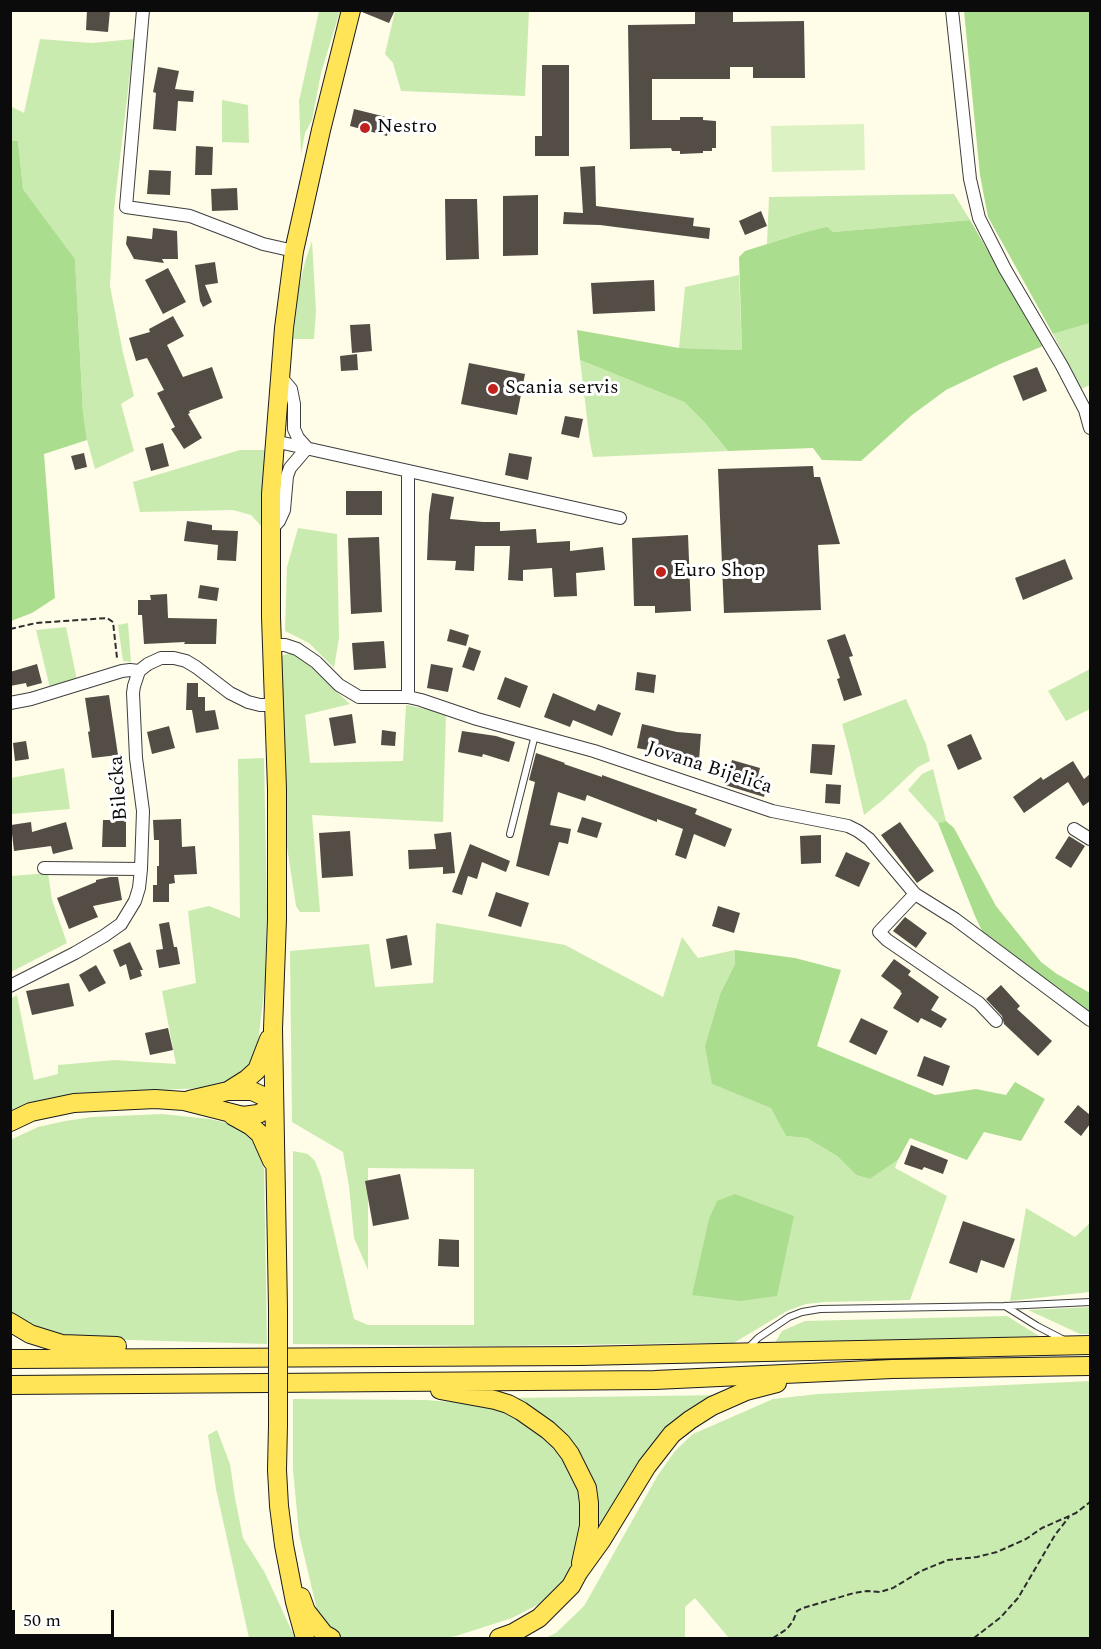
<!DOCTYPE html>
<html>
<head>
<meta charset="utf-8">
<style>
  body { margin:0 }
  #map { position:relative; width:1101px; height:1649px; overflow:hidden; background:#fffce8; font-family:Spectral,serif }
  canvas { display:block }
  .frame { position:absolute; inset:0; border:12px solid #0b0b0b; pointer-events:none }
  .scale { position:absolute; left:12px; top:1610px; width:102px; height:27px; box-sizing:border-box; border:3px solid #0b0b0b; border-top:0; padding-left:8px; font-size:18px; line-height:21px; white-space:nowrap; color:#0b0b0b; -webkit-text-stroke:4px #fff; paint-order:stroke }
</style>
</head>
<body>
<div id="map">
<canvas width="1101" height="1649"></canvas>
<div class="frame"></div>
<div class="scale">50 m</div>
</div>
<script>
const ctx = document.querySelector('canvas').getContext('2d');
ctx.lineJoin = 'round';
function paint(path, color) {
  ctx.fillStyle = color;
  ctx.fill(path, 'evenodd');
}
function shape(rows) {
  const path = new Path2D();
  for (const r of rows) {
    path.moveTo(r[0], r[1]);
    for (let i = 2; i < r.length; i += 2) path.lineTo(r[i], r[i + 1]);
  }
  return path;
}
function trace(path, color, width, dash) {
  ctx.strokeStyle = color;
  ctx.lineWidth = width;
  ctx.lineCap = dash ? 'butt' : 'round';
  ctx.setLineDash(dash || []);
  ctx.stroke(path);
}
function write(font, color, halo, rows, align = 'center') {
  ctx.font = font + ' Spectral,serif';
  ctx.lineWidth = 6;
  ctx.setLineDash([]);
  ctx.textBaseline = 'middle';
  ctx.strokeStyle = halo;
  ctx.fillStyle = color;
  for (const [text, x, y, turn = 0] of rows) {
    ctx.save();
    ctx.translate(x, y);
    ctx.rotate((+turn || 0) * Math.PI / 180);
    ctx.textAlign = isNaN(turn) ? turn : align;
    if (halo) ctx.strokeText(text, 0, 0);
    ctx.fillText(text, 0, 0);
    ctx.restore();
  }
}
paint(shape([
  [319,11,340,11,321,73,312,120,305,133,301,155,299,101],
  [395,11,529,11,525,96,401,91,393,63,385,54],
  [40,39,92,43,134,39,114,209,110,286,123,353,134,396,121,404,134,451,95,469,87,440,83,413,75,259,23,189,18,141,11,141,10,106,24,113],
  [222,100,248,105,249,143,222,142],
  [954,194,970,220,833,232,827,228,802,233,767,244,769,197],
  [312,241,316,311,314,339,293,339,299,287,305,262],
  [739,275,742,350,679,348,685,287],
  [1090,323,1090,385,1081,389,1053,334],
  [580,360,684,402,705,423,728,451,593,457,590,443],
  [240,450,267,450,261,526,251,515,233,510,140,512,133,482],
  [298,528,337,534,339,638,334,668,309,643,285,631,287,567],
  [128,623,131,662,123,661,118,625],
  [66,627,77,680,50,688,36,630],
  [286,654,295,654,302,659,350,704,305,715,310,763,403,761,406,705,446,713,443,822,312,815,320,912,300,912,296,906,284,827,281,663,282,656],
  [1090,669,1090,709,1066,721,1048,691],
  [906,699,926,744,930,761,918,767,884,799,864,815,850,754,842,724],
  [264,758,267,911,265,983,257,1051,249,1069,218,1088,178,1089,47,1100,11,1116,10,999,17,995,34,1080,58,1074,58,1065,115,1060,176,1064,162,991,196,983,188,911,209,906,240,918,238,759],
  [64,768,70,809,11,814,11,778],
  [933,769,946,821,938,823,908,790,922,774],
  [48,873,52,900,67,943,11,972,11,876],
  [436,923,565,945,663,997,682,937,698,958,735,950,735,964,721,992,712,1084,772,1108,786,1136,807,1138,837,1156,856,1175,870,1179,898,1160,895,1168,947,1196,910,1300,825,1302,806,1304,787,1311,732,1344,700,1343,496,1346,293,1344,293,1151,308,1154,315,1161,321,1176,354,1319,368,1325,474,1325,474,1169,368,1168,368,1270,354,1238,349,1186,343,1152,292,1122,290,951,369,944,375,987,433,983],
  [162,1114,210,1119,230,1124,247,1134,256,1145,264,1169,267,1344,63,1338,34,1330,11,1316,10,1140,38,1127,65,1121,92,1117],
  [1026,1208,1075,1237,1090,1223,1090,1292,1010,1301],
  [1090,1307,1090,1334,1080,1334,1028,1310],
  [1007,1316,1039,1336,775,1343,782,1331,805,1321],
  [1090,1381,1090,1638,729,1638,695,1598,685,1607,685,1638,545,1638,556,1633,584,1606,658,1475,675,1451,693,1434,773,1399,818,1394],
  [724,1395,700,1407,596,1541,591,1484,511,1398],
  [293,1399,426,1400,490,1405,521,1417,553,1444,572,1471,581,1502,577,1550,565,1582,539,1604,512,1618,456,1636,444,1638,340,1638,331,1631,318,1614,299,1534,293,1469],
  [217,1430,230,1464,235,1498,243,1538,265,1573,295,1638,249,1638,216,1489,208,1435]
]), '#caebb0');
paint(shape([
  [964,11,1090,11,1090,323,1053,334,988,217,980,175],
  [11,141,18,141,23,189,75,259,83,413,87,440,44,454,55,598,32,613,11,621],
  [970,220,1043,346,1000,364,946,390,912,415,861,461,822,460,813,448,728,451,705,423,684,402,580,360,577,330,679,348,742,350,739,257,745,251,802,233,827,227,833,232],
  [946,821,954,828,996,906,1041,962,1057,974,1090,993,1090,1014,983,933,975,916,938,823],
  [735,950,795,958,841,970,817,1046,935,1095,976,1089,1006,1095,1015,1082,1045,1099,1021,1141,984,1132,967,1160,910,1138,898,1160,870,1179,856,1175,837,1156,807,1138,786,1136,771,1108,712,1084,705,1046,721,992,735,964],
  [735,1194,794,1216,777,1296,740,1301,692,1295,709,1219,717,1201]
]), '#abdd8f');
paint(shape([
  [864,124,865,170,772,172,771,126]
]), '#ddf2c3');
paint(shape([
  [87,10,110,10,108,32,86,30],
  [362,10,395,10,389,23,362,12],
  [695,10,733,10,733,22,804,21,805,78,753,78,753,67,730,67,730,79,652,79,652,120,680,120,680,117,703,117,703,120,716,121,716,148,712,148,712,151,703,151,703,153,680,154,680,151,672,151,671,148,630,149,628,25,695,24],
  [542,65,569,65,569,156,535,156,535,136,542,136],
  [158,67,179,71,175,89,194,91,193,102,178,101,176,131,153,129,156,93,153,92],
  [354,109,386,117,384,121,391,123,387,136,350,126],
  [196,146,213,147,212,175,195,175],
  [595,166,596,206,694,218,693,226,710,228,709,239,600,225,563,224,564,212,583,213,580,167],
  [149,170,171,171,170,195,147,194],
  [237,188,238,210,212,211,211,189],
  [538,195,538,255,503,256,503,196],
  [445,199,477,199,479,259,446,260],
  [761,211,767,226,745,235,739,221],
  [153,228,177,231,178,259,162,259,164,263,134,259,126,244,127,236,152,239],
  [215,262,218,283,205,285,212,302,203,307,200,301,195,265],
  [168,268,186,302,163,314,145,280],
  [654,280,655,311,593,314,591,283],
  [173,316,184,336,167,345,183,377,212,367,223,398,189,411,190,413,188,414,202,438,184,449,171,429,175,427,157,393,164,390,147,358,136,361,129,338,150,332,149,329],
  [370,324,372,351,352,353,350,325],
  [357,354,358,370,341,371,340,356],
  [469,363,525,374,517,415,461,404],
  [1037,367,1047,391,1023,401,1013,376],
  [565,416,583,419,579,438,561,434],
  [163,443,169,466,151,471,145,448],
  [84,453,87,467,75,470,71,456],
  [509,453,532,457,528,480,505,475],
  [813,466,814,477,820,477,840,544,818,545,821,610,724,613,718,469],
  [346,491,382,491,382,515,346,515],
  [432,493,454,497,450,519,483,522,500,522,500,531,536,529,537,543,570,541,570,551,603,547,605,570,576,573,577,596,554,597,552,568,523,570,523,581,508,580,510,546,475,546,474,571,455,570,456,561,427,560,429,514],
  [187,521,212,525,212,530,238,531,236,561,217,560,218,545,184,541],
  [688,535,691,611,655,613,655,606,634,606,632,538],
  [379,537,382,612,351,614,348,538],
  [1065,559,1073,579,1023,600,1015,578],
  [200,585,219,588,217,601,198,598],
  [167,594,168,618,217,619,216,644,184,644,185,642,144,644,142,615,138,615,138,600,151,600,150,595],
  [450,629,469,635,466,646,447,641],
  [845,634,853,656,849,657,862,695,844,701,837,679,840,678,827,640],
  [384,641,386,668,354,670,352,643],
  [469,647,481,651,474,671,462,667],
  [37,664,42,683,27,687,26,683,10,686,10,672],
  [431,664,453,668,448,692,427,688],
  [637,672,656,675,654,693,635,690],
  [505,677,528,686,520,708,497,699],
  [187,683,198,683,198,697,205,697,205,711,215,710,219,729,196,733,192,710,186,710],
  [553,693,595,711,598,704,621,713,612,736,573,720,570,727,544,717],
  [109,695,118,755,92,758,88,732,90,731,85,698],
  [352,714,356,743,334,746,329,718],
  [642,724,677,732,701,734,699,761,673,759,673,755,637,748],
  [169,726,175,748,152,754,147,732],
  [382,730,396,732,395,746,381,745],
  [462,731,496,736,515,742,509,762,483,754,482,757,458,752],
  [971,734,982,759,958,770,947,745],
  [26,741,29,759,15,761,13,743],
  [812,744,835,745,832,775,810,773],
  [536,753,565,763,564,764,602,777,602,775,697,809,695,814,732,829,725,847,694,834,686,859,675,855,683,829,657,819,657,822,587,795,585,801,558,792,550,825,571,829,568,844,559,842,549,876,516,866,535,782,529,780],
  [732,760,760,768,757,780,767,782,764,797,725,785],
  [1073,761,1084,779,1090,774,1090,801,1083,806,1068,782,1024,813,1013,797,1041,777,1043,780],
  [826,784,841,785,840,804,825,803],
  [582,817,602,823,597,838,577,832],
  [181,819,182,847,195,846,197,874,174,875,175,883,169,884,169,902,153,902,153,885,157,885,157,866,159,866,159,840,154,840,153,820],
  [103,820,126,820,126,847,102,847],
  [31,822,32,832,66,822,73,849,53,854,51,846,14,851,11,825],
  [900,822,934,871,917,883,881,835],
  [350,831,353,876,322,878,319,833],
  [451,832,455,873,443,874,443,867,409,869,408,850,436,849,434,834],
  [821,835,821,863,801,864,800,836],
  [1069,836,1085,846,1071,868,1055,858],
  [470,844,510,861,506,872,482,862,477,879,468,876,462,895,452,892],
  [846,852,870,863,859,887,835,876],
  [110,877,118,877,122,900,93,906,98,917,69,929,57,898,96,882,96,880],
  [496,892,529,903,521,927,488,916],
  [718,906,740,913,734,933,712,926],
  [905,917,927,933,916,948,893,931],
  [169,922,174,947,177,947,180,964,159,968,156,950,163,949,159,924],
  [407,935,412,965,391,969,386,939],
  [130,942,143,970,140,970,142,976,130,980,126,964,120,967,113,950],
  [894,959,911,971,908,975,939,997,931,1010,947,1019,941,1028,921,1018,918,1023,893,1008,902,993,900,992,901,991,881,976],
  [96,965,106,983,89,992,79,975],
  [69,983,74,1006,32,1015,26,991],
  [1001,985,1020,1006,1017,1009,1052,1041,1038,1056,1004,1024,1002,1016,986,999],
  [861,1018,888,1031,876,1055,849,1042],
  [168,1028,173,1050,150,1055,145,1033],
  [924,1056,950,1066,943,1086,917,1076],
  [1078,1105,1090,1115,1090,1124,1081,1136,1064,1122],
  [911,1145,948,1160,943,1174,924,1167,922,1170,904,1164],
  [400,1174,409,1219,373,1226,365,1181],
  [963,1221,1015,1239,1004,1268,981,1260,977,1273,949,1263],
  [439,1239,459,1240,459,1267,438,1266]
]), '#544d46');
const lane = shape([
  [510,834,535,735],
  [1005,1306,1037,1326,1064,1340],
  [747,1349,758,1338,789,1317,802,1312,820,1309,1005,1306,1090,1302]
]);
const street = shape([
  [143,10,126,207,190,216,263,244,294,251],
  [952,10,970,179,979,218,1005,269,1062,366,1085,410,1090,428],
  [274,441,620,518],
  [270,531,279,521,284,510,287,476,290,468,307,448,298,438,294,429,294,404,291,389,279,375],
  [272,645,285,645,297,649,316,662,339,685,359,697,408,697,421,700,477,719,594,751,772,811,848,826,858,831,869,839,915,894,955,919,1090,1020],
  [408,697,408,471],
  [10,703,31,699,122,671,130,670,139,671],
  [1074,829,1090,839],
  [44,868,141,869],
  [915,894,879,932,887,940,979,1003,996,1021],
  [10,986,75,953,104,936,121,924,135,901,139,888,141,869,143,811,136,758,133,693,134,686,139,671,148,664,161,658,174,658,186,661,196,667,230,693,248,702,260,705,274,705]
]);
const primary = shape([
  [228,1091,247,1079,257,1070,269,1039],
  [189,1100,228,1091,252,1091,263,1096,274,1106],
  [233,1116,251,1126,260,1134,272,1161],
  [10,1122,31,1112,74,1103,155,1099,184,1101,243,1116,258,1114,274,1106],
  [278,1309,273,1029,277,919,277,789,271,617,271,494,284,328,294,251,321,130,351,10],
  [10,1322,30,1334,62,1344,117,1346],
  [10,1359,580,1356,1090,1345],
  [10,1385,655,1380,892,1369,1090,1366],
  [440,1390,495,1400,508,1404,521,1411,548,1430,561,1442,570,1454,587,1488,589,1503,589,1526,581,1563],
  [278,1425,277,1470,279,1506,284,1545,295,1602,305,1638],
  [301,1597,306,1611,324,1634,331,1638],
  [499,1638,513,1633,539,1618,571,1586,578,1573,601,1541,647,1466,672,1434,690,1420,712,1406,746,1391,777,1383]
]);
trace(lane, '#3e3e3e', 8);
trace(street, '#3e3e3e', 14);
trace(primary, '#1c1c1c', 20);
trace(shape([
  [10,629,36,623,107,618,113,622,117,658],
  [773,1638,787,1629,793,1621,797,1611,803,1608,854,1593,867,1591,880,1592,893,1588,921,1571,948,1560,977,1557,997,1552,1026,1539,1042,1528,1076,1513,1090,1502],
  [974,1638,1001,1617,1018,1598,1055,1535,1069,1517]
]), '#2d2d2d', 2, [6, 3]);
trace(lane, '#fff', 6);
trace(street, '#fff', 12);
trace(primary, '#ffe458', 18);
const primaryBridge = shape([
  [278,1425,278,1309]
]);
trace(primaryBridge, '#1c1c1c', 20, []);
trace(primaryBridge, '#ffe458', 18);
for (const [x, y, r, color] of [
  [365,128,6,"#c2221c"],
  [493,389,6,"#c2221c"],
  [661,572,6,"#c2221c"]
]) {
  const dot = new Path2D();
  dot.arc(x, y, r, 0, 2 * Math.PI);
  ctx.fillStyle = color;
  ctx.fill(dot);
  trace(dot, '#fff', 2);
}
write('20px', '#0b0b0b', '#fff', [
  ["Nestro",377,128],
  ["Scania servis",505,389],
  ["Euro Shop",673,572]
], 'left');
write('20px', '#0b0b0b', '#fff', [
  ["Jovana Bijelića",709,769,18],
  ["Bilećka",120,788,-94]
]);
</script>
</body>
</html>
